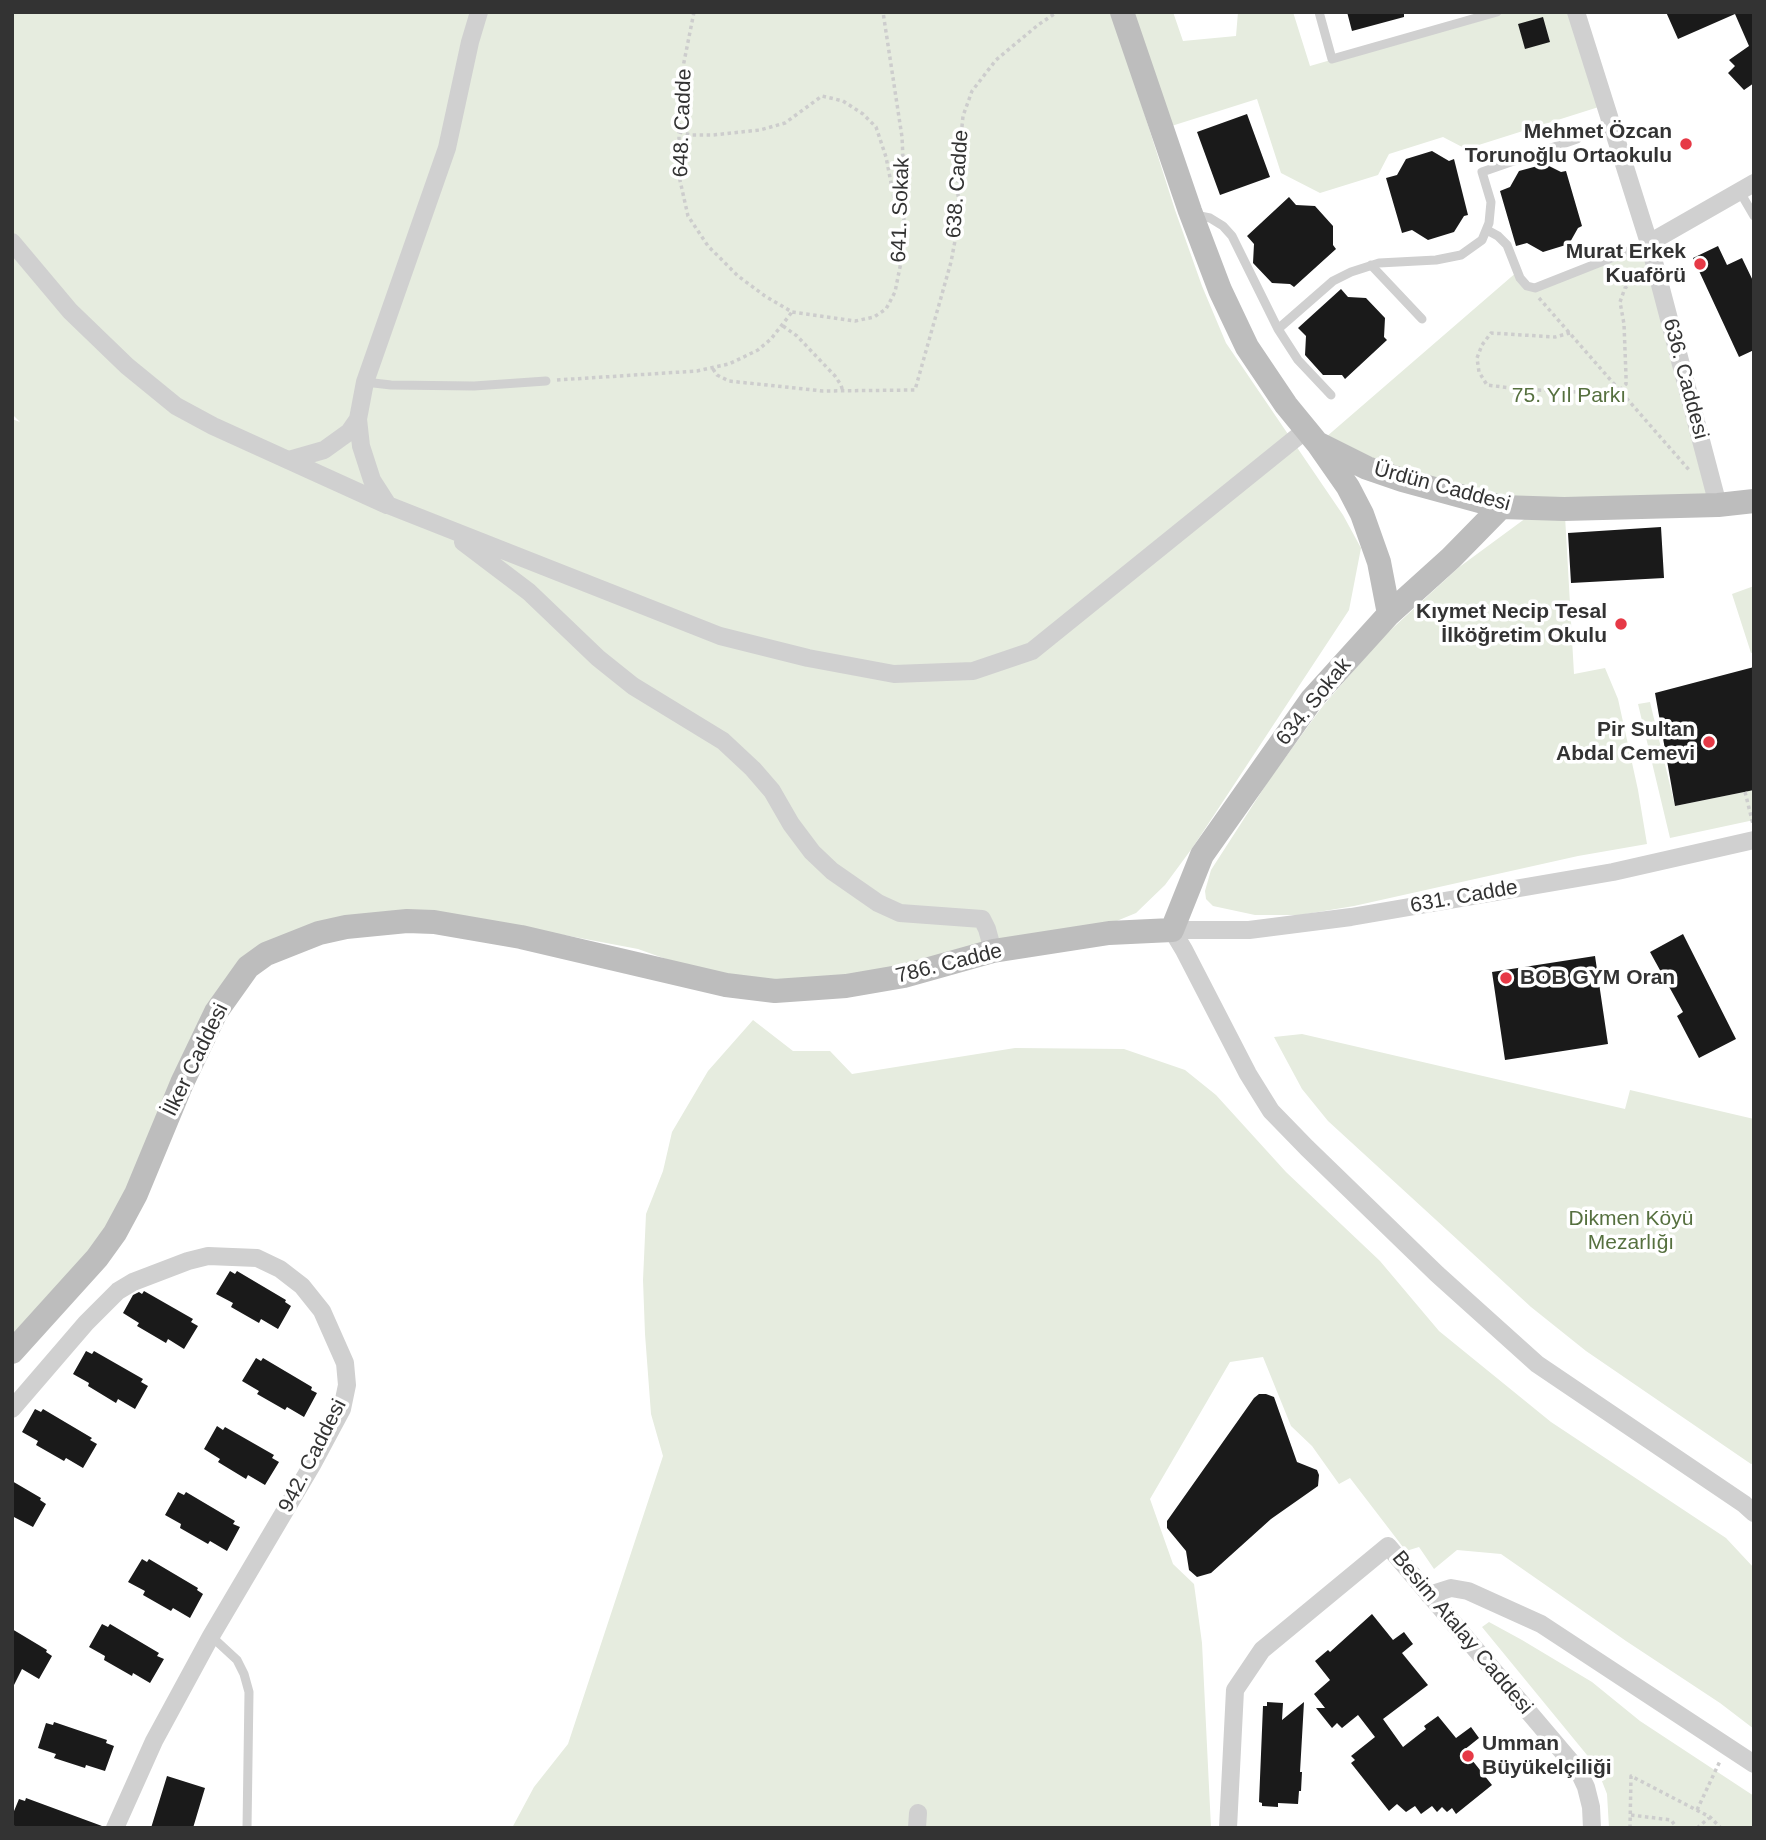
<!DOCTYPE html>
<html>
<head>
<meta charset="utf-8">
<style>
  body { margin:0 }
  #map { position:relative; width:1766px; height:1840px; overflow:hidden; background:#fff; font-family:Arial,sans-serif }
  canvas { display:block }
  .frame { position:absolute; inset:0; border:14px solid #333; pointer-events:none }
</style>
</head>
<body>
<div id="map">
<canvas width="1766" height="1840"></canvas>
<div class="frame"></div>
</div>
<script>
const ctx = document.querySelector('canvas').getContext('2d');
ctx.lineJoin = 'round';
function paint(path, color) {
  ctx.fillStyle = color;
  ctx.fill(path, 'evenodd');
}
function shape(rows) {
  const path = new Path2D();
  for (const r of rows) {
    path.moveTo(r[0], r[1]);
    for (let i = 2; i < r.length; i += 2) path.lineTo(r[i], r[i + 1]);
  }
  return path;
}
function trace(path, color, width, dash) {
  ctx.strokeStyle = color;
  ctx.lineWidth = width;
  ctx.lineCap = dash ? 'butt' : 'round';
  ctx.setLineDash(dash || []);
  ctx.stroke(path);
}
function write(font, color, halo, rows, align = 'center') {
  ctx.font = font + ' Arial,sans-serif';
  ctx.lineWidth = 7;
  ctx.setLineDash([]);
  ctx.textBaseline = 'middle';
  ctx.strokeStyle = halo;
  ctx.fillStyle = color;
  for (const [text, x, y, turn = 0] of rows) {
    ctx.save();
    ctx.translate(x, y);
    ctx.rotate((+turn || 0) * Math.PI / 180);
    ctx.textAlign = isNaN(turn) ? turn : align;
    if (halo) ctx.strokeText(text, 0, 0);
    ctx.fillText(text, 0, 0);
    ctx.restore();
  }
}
paint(shape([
  [12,12,1112,12,1175,210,1202,286,1226,343,1343,515,1361,548,1349,610,1193,847,1165,885,1136,913,1102,927,895,967,836,976,765,981,694,969,638,949,548,932,432,916,254,960,110,1229,12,1345,12,419,20,422,12,414],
  [1122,12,1173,12,1183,41,1236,36,1238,12,1293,12,1310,66,1497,12,1576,12,1605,105,1466,149,1443,137,1389,154,1378,175,1320,193,1281,173,1257,99,1162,129],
  [1649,243,1718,505,1529,509,1318,444,1518,271,1535,288],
  [1530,515,1565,516,1574,674,1605,668,1618,699,1638,790,1647,844,1578,856,1354,906,1300,915,1255,915,1213,906,1206,899,1205,891,1211,870,1269,780,1322,707,1383,637,1458,568],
  [1754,586,1754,652,1751,653,1732,594],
  [1650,702,1675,806,1754,790,1754,820,1670,838,1638,704],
  [753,1020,793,1051,830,1051,852,1074,1015,1048,1124,1049,1185,1070,1216,1095,1286,1172,1380,1261,1439,1331,1551,1422,1726,1538,1754,1568,1754,1729,1720,1703,1626,1641,1501,1554,1457,1550,1434,1569,1419,1547,1406,1551,1350,1478,1339,1484,1312,1446,1291,1426,1263,1357,1230,1362,1150,1499,1173,1564,1194,1584,1202,1643,1211,1828,512,1828,534,1787,568,1744,663,1456,651,1414,645,1334,643,1280,646,1214,663,1171,672,1132,708,1071],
  [1302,1034,1625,1109,1630,1090,1754,1119,1754,1463,1751,1464,1586,1351,1531,1307,1328,1121,1302,1089,1274,1037],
  [1489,1622,1522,1640,1592,1682,1640,1721,1754,1796,1754,1828,1609,1828,1607,1794,1596,1766,1482,1627]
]), '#e6ecdf');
paint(shape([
  [1347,12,1404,12,1404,17,1352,31],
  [1666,12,1754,12,1754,83,1744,90,1728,73,1735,66,1729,60,1749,46,1735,14,1678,39],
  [1543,17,1550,42,1525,49,1518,24],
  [1247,114,1270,177,1220,195,1197,132],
  [1432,151,1449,161,1454,159,1468,215,1464,216,1454,232,1428,240,1412,230,1402,233,1386,178,1397,175,1406,159],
  [1545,164,1561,172,1566,171,1582,226,1578,228,1569,244,1543,252,1527,243,1516,246,1500,191,1510,187,1519,171],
  [1289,197,1296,205,1315,206,1333,226,1333,245,1336,249,1294,287,1290,284,1272,283,1253,263,1254,244,1247,236],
  [1718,246,1727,265,1742,258,1754,283,1754,350,1739,357,1693,258],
  [1341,289,1348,297,1366,298,1385,318,1384,337,1387,340,1345,379,1342,375,1323,375,1305,355,1306,336,1298,328],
  [1661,527,1664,578,1571,583,1568,533],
  [1754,667,1754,790,1675,806,1655,693],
  [1683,934,1736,1039,1699,1058,1677,1016,1683,1012,1650,952],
  [1595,956,1608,1044,1505,1060,1492,972],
  [230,1271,235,1274,237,1271,286,1300,285,1302,291,1306,278,1329,261,1319,259,1323,231,1307,233,1303,216,1294],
  [144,1291,193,1319,191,1322,198,1326,184,1349,168,1339,166,1343,137,1326,139,1323,123,1313,133,1295,139,1292,142,1294],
  [86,1351,92,1354,94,1351,143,1379,141,1382,148,1386,135,1409,118,1399,116,1403,88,1386,89,1383,73,1374],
  [256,1358,261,1361,263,1358,312,1387,311,1390,317,1393,304,1417,287,1407,285,1410,257,1394,259,1391,242,1381],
  [1259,1394,1266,1394,1274,1397,1297,1462,1317,1470,1319,1475,1318,1486,1271,1519,1211,1573,1197,1577,1189,1570,1186,1551,1167,1528,1167,1521,1254,1398],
  [35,1409,41,1412,43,1409,92,1438,90,1440,97,1444,83,1468,66,1458,64,1461,36,1445,38,1441,22,1432],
  [217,1426,223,1430,225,1427,274,1455,272,1458,279,1462,265,1485,248,1475,246,1479,218,1462,220,1459,204,1449],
  [12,1481,41,1498,40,1500,46,1504,33,1527,12,1516],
  [178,1492,184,1495,186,1492,235,1521,233,1524,240,1527,227,1551,210,1541,208,1544,180,1528,181,1524,165,1515],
  [142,1559,147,1562,149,1559,198,1588,197,1590,203,1594,190,1618,173,1608,171,1611,143,1595,145,1591,128,1582],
  [1372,1614,1393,1640,1404,1632,1413,1644,1402,1653,1428,1685,1383,1719,1403,1747,1426,1729,1424,1726,1438,1716,1456,1738,1471,1727,1479,1738,1464,1750,1492,1785,1456,1814,1452,1808,1447,1812,1442,1807,1437,1812,1432,1806,1421,1814,1415,1806,1406,1812,1397,1804,1389,1811,1351,1763,1355,1760,1351,1756,1375,1737,1358,1715,1342,1728,1337,1723,1332,1728,1316,1708,1325,1708,1314,1694,1330,1680,1315,1661,1328,1650,1330,1652],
  [102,1624,108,1627,110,1624,159,1653,157,1656,164,1659,150,1683,133,1673,132,1676,104,1660,105,1656,89,1647],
  [12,1629,47,1650,46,1652,52,1656,39,1679,22,1669,12,1689],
  [1267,1702,1283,1703,1282,1720,1304,1702,1300,1772,1302,1772,1301,1791,1299,1791,1298,1804,1278,1803,1278,1807,1262,1806,1262,1803,1259,1802,1263,1706,1267,1706],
  [54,1722,107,1740,106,1743,114,1746,105,1771,86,1765,85,1768,54,1758,56,1754,38,1748,46,1723,53,1725],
  [167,1776,205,1788,193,1828,151,1828],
  [26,1798,102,1826,102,1828,20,1828,12,1825,12,1816,19,1799,25,1801]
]), '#1a1a1a');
trace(shape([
  [694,12,683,67,679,132,679,176,688,216,708,246,738,276,765,296,792,312,855,321,874,317,886,309,895,292,901,262,905,203,902,137,883,12],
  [679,132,691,135,713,135,760,130,785,123,822,96,843,101,863,114,876,127,886,157,894,198,904,212],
  [1539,298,1690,471],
  [783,326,797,336,835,376,841,385,843,392],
  [1570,333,1555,337,1491,333,1482,345,1477,358,1479,372,1487,385,1519,389,1616,394,1626,384,1626,376,1624,324,1620,302,1625,288,1642,275],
  [713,369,717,375,729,381,823,391,915,390,951,262,958,225,958,167,963,116,972,91,996,60,1038,25,1057,12],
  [557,380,697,371,729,364,758,350,771,339,792,312],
  [1745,792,1753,824],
  [1697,1810,1720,1761],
  [1631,1815,1671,1820,1677,1828],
  [1630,1828,1631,1776,1710,1817,1721,1828],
  [1697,1828,1709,1818]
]), '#cdcdcd', 3.5, [3.5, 3.5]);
trace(shape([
  [1319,12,1332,59,1497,12],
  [1740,192,1754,216],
  [1195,215,1210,218,1223,226,1232,236,1278,329,1298,360,1331,395],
  [1487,230,1498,236,1507,245,1520,278,1527,286,1535,288,1649,243],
  [1371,265,1422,319],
  [1278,329,1333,281,1351,272,1379,263,1436,260,1461,255,1482,240,1489,223,1491,202,1482,172,1577,139],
  [365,382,391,385,474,386,546,381],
  [211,1636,237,1660,244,1674,249,1692,247,1828]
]), '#d0d0d0', 9);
trace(shape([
  [479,12,470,42,447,148,365,382,358,419,361,446,372,480,388,505,720,636,808,658,894,674,973,671,1032,651,1307,429],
  [1576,12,1649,243,1718,505],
  [12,242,70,311,127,366,176,406,213,426,387,505],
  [1649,243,1754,183],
  [289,460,324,450,349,432,358,419],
  [463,542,529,592,598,658,633,686,723,741,753,769,772,791,791,824,812,852,832,871,878,903,900,913,982,919,987,929,993,951],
  [1172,930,1184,950,1248,1074,1271,1111,1307,1148,1437,1274,1537,1364,1744,1504,1754,1513],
  [1172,930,1249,930,1351,917,1613,872,1754,840],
  [12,1409,86,1323,118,1291,133,1282,188,1261,208,1256,257,1258,280,1269,302,1286,322,1311,345,1363,347,1385,342,1409,312,1465,211,1636,154,1741,115,1828],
  [1429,1595,1451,1588,1468,1591,1541,1624,1754,1764],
  [917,1828,918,1813],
  [1228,1828,1235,1690,1262,1650,1388,1546,1578,1770,1586,1787,1591,1807,1592,1828]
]), '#d0d0d0', 18);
trace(shape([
  [1122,12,1190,211,1220,290,1247,347,1286,405,1318,444,1348,487,1362,514,1379,562,1389,614],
  [1319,444,1367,468,1402,480,1501,507,1564,509,1718,505,1754,501],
  [12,1352,97,1258,115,1233,136,1194,182,1083,216,1012,248,967,266,954,319,933,346,927,407,921,434,922,521,937,726,985,775,991,846,986,904,976,993,951,1109,933,1172,930,1202,855,1312,699,1389,614,1451,558,1501,507]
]), '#bdbdbd', 24);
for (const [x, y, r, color] of [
  [1686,144,7,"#e63946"],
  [1700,264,7,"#e63946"],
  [1621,624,7,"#e63946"],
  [1709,742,7,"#e63946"],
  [1506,978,7,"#e63946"],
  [1468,1756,7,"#e63946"]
]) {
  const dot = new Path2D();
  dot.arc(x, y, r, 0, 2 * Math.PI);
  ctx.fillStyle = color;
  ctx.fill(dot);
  trace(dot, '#fff', 2.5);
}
write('21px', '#333', '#fff', [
  ["648. Cadde",683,123,-88],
  ["638. Cadde",958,184,-86],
  ["641. Sokak",901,210,-88],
  ["636. Caddesi",1685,379,75],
  ["Ürdün Caddesi",1442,487,15],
  ["634. Sokak",1314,702,-51],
  ["631. Cadde",1464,897,-10],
  ["786. Cadde",949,964,-14],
  ["İlker Caddesi",196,1060,-64],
  ["942. Caddesi",313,1456,-63],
  ["Besim Atalay Caddesi",1462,1633,50]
]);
write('bold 21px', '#333', '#fff', [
  ["Mehmet Özcan",1672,132],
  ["Torunoğlu Ortaokulu",1672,156],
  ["Murat Erkek",1686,252],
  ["Kuaförü",1686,276],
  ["Kıymet Necip Tesal",1607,612],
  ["İlköğretim Okulu",1607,636],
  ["Pir Sultan",1695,730],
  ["Abdal Cemevi",1695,754],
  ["BOB GYM Oran",1520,978,"left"],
  ["Umman",1482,1744,"left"],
  ["Büyükelçiliği",1482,1768,"left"]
], 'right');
write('21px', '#56703f', '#fff', [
  ["75. Yıl Parkı",1569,396],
  ["Dikmen Köyü",1631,1219],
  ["Mezarlığı",1631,1243]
]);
</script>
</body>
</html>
